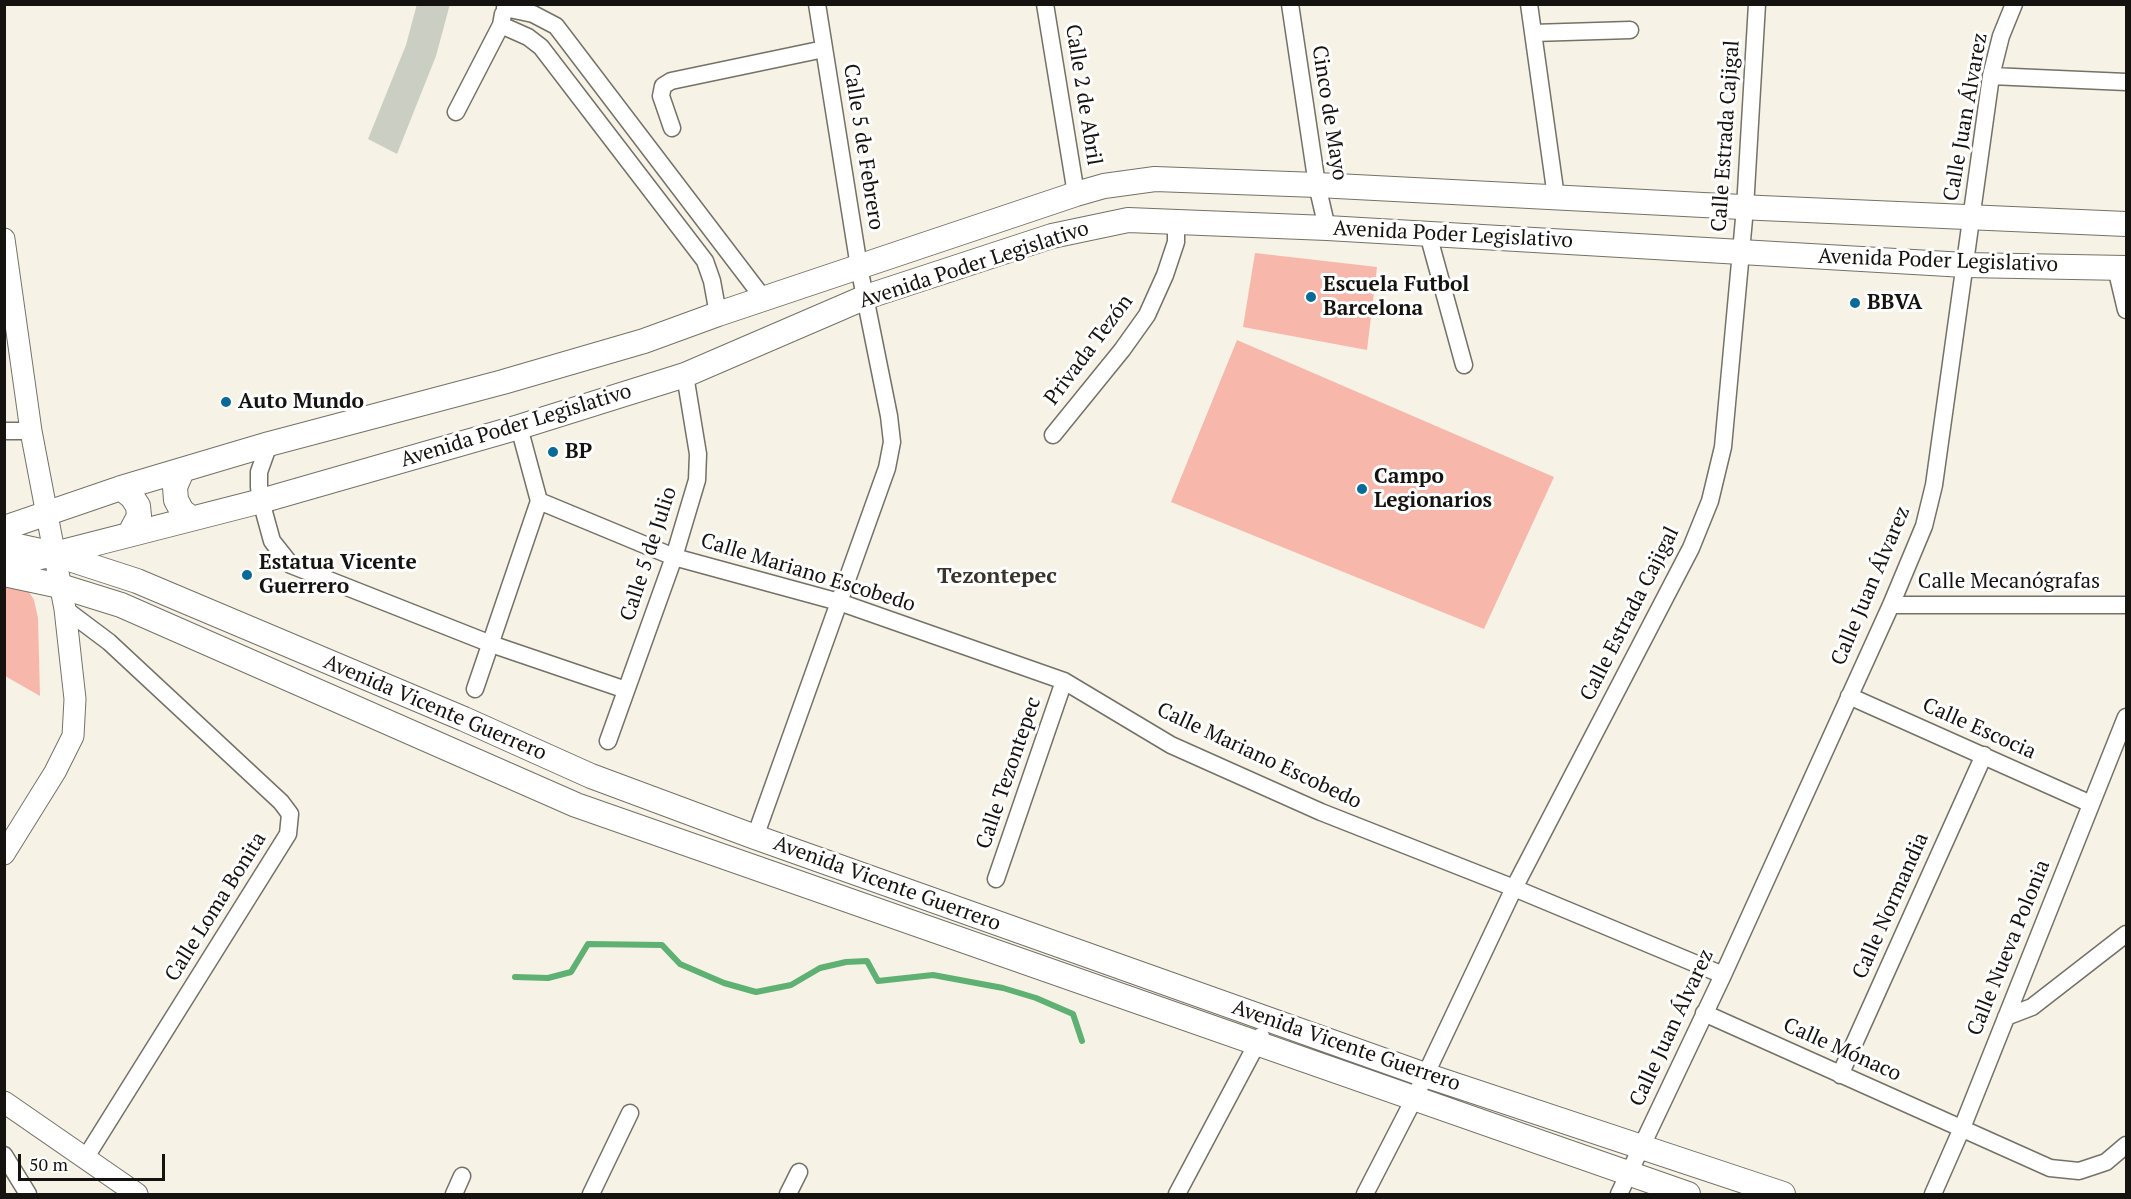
<!DOCTYPE html>
<html>
<head>
<meta charset="utf-8">
<style>
  body { margin:0 }
  #map { position:relative; width:2131px; height:1199px; overflow:hidden; background:#f6f2e5; font-family:"PT Serif",serif }
  canvas { display:block }
  .frame { position:absolute; inset:0; border:6px solid #15130f; pointer-events:none }
  .scale { position:absolute; left:18px; top:1154px; width:147px; height:27px; box-sizing:border-box; border:3px solid #15130f; border-top:0; padding-left:8px; font-size:18px; line-height:21px; white-space:nowrap; color:#15130f; -webkit-text-stroke:4px #fff; paint-order:stroke }
</style>
</head>
<body>
<div id="map">
<canvas width="2131" height="1199"></canvas>
<div class="frame"></div>
<div class="scale">50 m</div>
</div>
<script>
const ctx = document.querySelector('canvas').getContext('2d');
ctx.lineJoin = 'round';
function paint(path, color) {
  ctx.fillStyle = color;
  ctx.fill(path, 'evenodd');
}
function shape(rows) {
  const path = new Path2D();
  for (const r of rows) {
    path.moveTo(r[0], r[1]);
    for (let i = 2; i < r.length; i += 2) path.lineTo(r[i], r[i + 1]);
  }
  return path;
}
function trace(path, color, width, dash) {
  ctx.strokeStyle = color;
  ctx.lineWidth = width;
  ctx.lineCap = dash ? 'butt' : 'round';
  ctx.setLineDash(dash || []);
  ctx.stroke(path);
}
function write(font, color, halo, rows, align = 'center') {
  ctx.font = font + ' "PT Serif",serif';
  ctx.lineWidth = 6;
  ctx.setLineDash([]);
  ctx.textBaseline = 'middle';
  ctx.strokeStyle = halo;
  ctx.fillStyle = color;
  for (const [text, x, y, turn = 0] of rows) {
    ctx.save();
    ctx.translate(x, y);
    ctx.rotate((+turn || 0) * Math.PI / 180);
    ctx.textAlign = isNaN(turn) ? turn : align;
    if (halo) ctx.strokeText(text, 0, 0);
    ctx.fillText(text, 0, 0);
    ctx.restore();
  }
}
paint(shape([
  [1255,253,1377,267,1367,350,1243,327],
  [1237,340,1554,477,1484,629,1171,502],
  [4,581,26,587,34,600,38,618,40,696,5,676]
]), '#f7b8ab');
trace(shape([
  [515,977,548,978,571,972,588,944,662,945,680,964,724,983,756,992,791,985,820,968,846,962,867,961,878,981,933,975,1003,988,1036,998,1073,1014,1082,1041]
]), '#5eb172', 6);
paint(shape([
  [417,4,450,4,436,56,397,154,368,139,406,45]
]), '#cbcfc3');
const minor = shape([
  [1045,4,1076,194],
  [1290,4,1317,185,1327,228],
  [1529,4,1556,197],
  [505,8,533,14,556,26,764,299],
  [501,25,528,37,541,47,705,261,712,281,718,314],
  [1533,33,1630,30],
  [1991,76,2126,82],
  [456,112,501,25,503,14],
  [672,128,661,96,663,86,671,81,824,49],
  [1428,234,1464,365],
  [2116,268,2126,310],
  [4,431,31,431],
  [1053,435,1122,350,1147,315,1165,275,1176,242,1176,221],
  [269,444,259,472,259,487,261,501,272,541,291,565,491,644,626,690],
  [539,501,674,557,839,602,1064,681,1171,745,1321,812,1514,888,1723,975],
  [1891,605,2126,605],
  [65,609,109,642,281,802,290,814,288,834,86,1157],
  [475,689,539,501,519,427],
  [1849,696,2091,804],
  [608,741,674,557,697,480,698,454,685,375],
  [755,837,887,468,892,442,889,416,859,267,817,4],
  [996,879,1064,681],
  [1704,1013,2050,1168,2079,1171,2106,1162,2126,1145],
  [2006,1017,2032,1007,2126,934],
  [1840,1075,1984,755],
  [4,1155,28,1194],
  [454,1194,462,1176],
  [591,1194,630,1113],
  [788,1194,799,1172],
  [1177,1194,1261,1036],
  [1365,1194,1414,1099,1514,888,1691,548,1710,501,1723,447,1745,208,1757,4],
  [1619,1194,1723,975,1891,605,1924,526,1934,485,1991,76,2001,36,2014,4],
  [1933,1194,1962,1128,2126,717]
]);
const tertiary = shape([
  [4,239,31,431,65,609,75,699,73,736,55,772,4,854],
  [4,1102,137,1194]
]);
const secondary = shape([
  [182,471,175,487,176,500,182,511,191,518],
  [121,488,132,497,138,506,139,516,130,533],
  [4,528,121,488,269,444,503,382,644,341,718,314,1076,194,1104,186,1155,179,1317,185,1761,208,2126,224],
  [4,543,54,554,137,581,464,719,591,776,755,837,1425,1075,1783,1194],
  [4,565,54,554,261,501,519,427,685,375,866,297,1052,236,1128,220,1327,228,1965,265,2126,268],
  [4,574,60,586,121,605,576,805,1688,1194]
]);
trace(minor, '#747166', 19);
trace(tertiary, '#747166', 23);
trace(secondary, '#747166', 26);
trace(minor, '#fff', 16);
trace(tertiary, '#fff', 21);
trace(secondary, '#fff', 24);
for (const [x, y, r, color] of [
  [1311,297,6,"#076a98"],
  [1855,303,6,"#076a98"],
  [226,402,6,"#076a98"],
  [553,452,6,"#076a98"],
  [1362,489,6,"#076a98"],
  [247,575,6,"#076a98"]
]) {
  const dot = new Path2D();
  dot.arc(x, y, r, 0, 2 * Math.PI);
  ctx.fillStyle = color;
  ctx.fill(dot);
  trace(dot, '#fff', 2);
}
write('21px', '#15130f', '#fff', [
  ["Calle 2 de Abril",1083,95,81],
  ["Cinco de Mayo",1329,113,81],
  ["Calle Juan Álvarez",1966,117,-80],
  ["Calle Estrada Cajigal",1726,136,-86],
  ["Calle 5 de Febrero",863,147,81],
  ["Avenida Poder Legislativo",1453,235,3],
  ["Avenida Poder Legislativo",1938,261,2],
  ["Avenida Poder Legislativo",974,265,-18],
  ["Privada Tezón",1089,350,-53],
  ["Avenida Poder Legislativo",516,426,-17],
  ["Calle 5 de Julio",649,554,-72],
  ["Calle Mariano Escobedo",808,573,17],
  ["Calle Mecanógrafas",2009,582],
  ["Calle Juan Álvarez",1871,586,-67],
  ["Calle Estrada Cajigal",1630,614,-63],
  ["Avenida Vicente Guerrero",435,708,23],
  ["Calle Escocia",1979,729,24],
  ["Calle Mariano Escobedo",1259,756,25],
  ["Calle Tezontepec",1009,773,-71],
  ["Avenida Vicente Guerrero",887,884,20],
  ["Calle Normandia",1891,906,-66],
  ["Calle Loma Bonita",216,907,-58],
  ["Calle Nueva Polonia",2009,948,-68],
  ["Calle Juan Álvarez",1672,1028,-65],
  ["Avenida Vicente Guerrero",1346,1046,19],
  ["Calle Mónaco",1842,1050,24]
]);
write('bold 21px', '#15130f', '#fff', [
  ["Escuela Futbol",1323,285],
  ["Barcelona",1323,309],
  ["BBVA",1867,303],
  ["Auto Mundo",238,402],
  ["BP",565,452],
  ["Campo",1374,477],
  ["Legionarios",1374,501],
  ["Estatua Vicente",259,563],
  ["Guerrero",259,587]
], 'left');
write('bold 22px', '#37342a', '#fff', [
  ["Tezontepec",997,577]
]);
</script>
</body>
</html>
